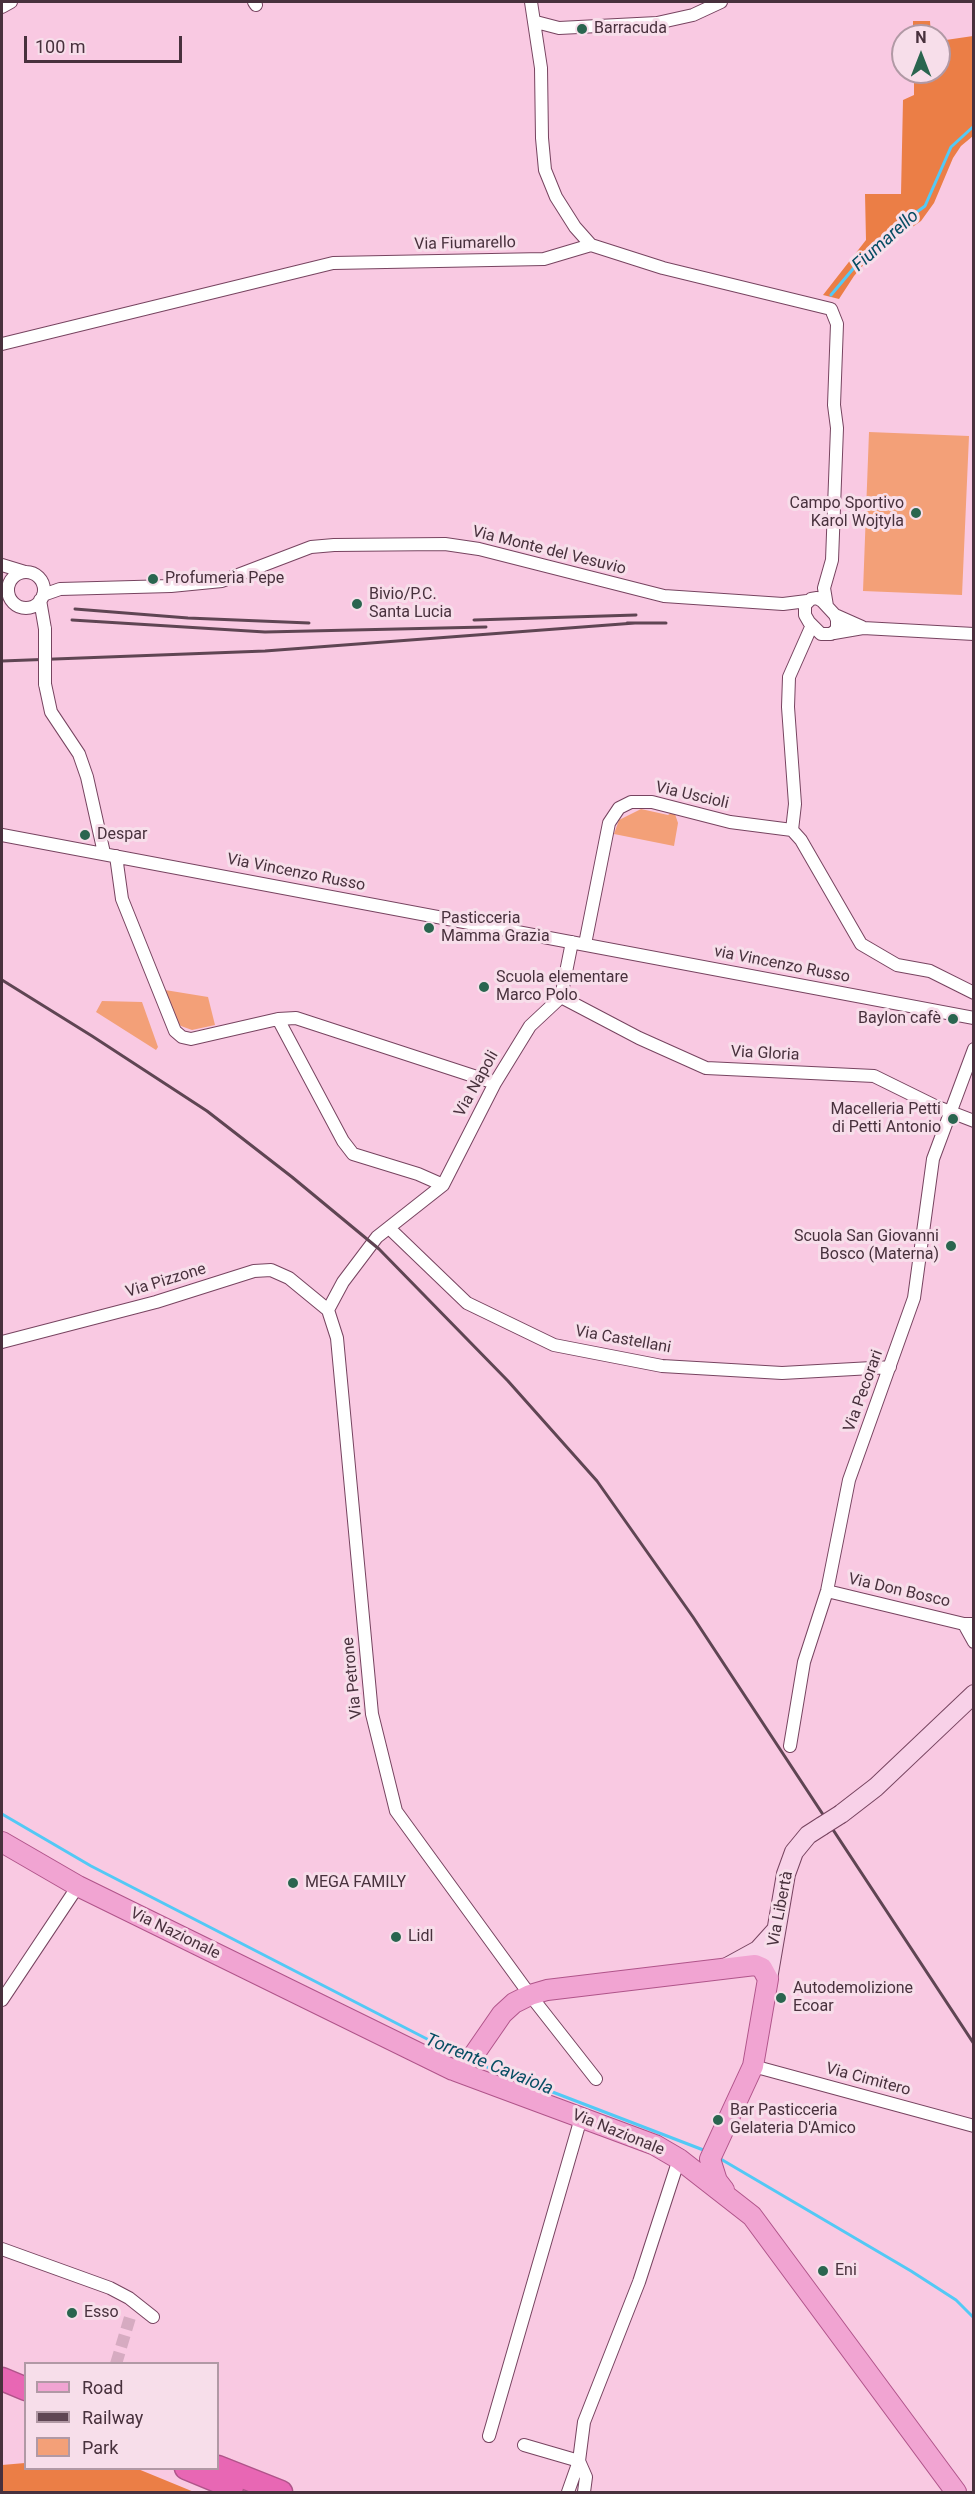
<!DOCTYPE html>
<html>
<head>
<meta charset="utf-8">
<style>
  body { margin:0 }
  #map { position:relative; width:975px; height:2494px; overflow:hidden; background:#f9c9e2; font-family:Roboto,sans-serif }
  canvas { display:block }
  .frame { position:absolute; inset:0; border:3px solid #48313d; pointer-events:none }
  .legend { position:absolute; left:24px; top:2362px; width:195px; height:108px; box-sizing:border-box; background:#f7deea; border:2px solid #b199a5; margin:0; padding:8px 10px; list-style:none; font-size:18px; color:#48313d }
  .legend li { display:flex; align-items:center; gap:12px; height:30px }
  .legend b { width:30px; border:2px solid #b199a5 }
  .north { position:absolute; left:891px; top:24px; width:60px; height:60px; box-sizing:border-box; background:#f7deea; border:2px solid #b199a5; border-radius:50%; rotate:0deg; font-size:16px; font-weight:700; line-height:24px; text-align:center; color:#48313d }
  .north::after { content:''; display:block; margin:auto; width:21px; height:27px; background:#2a654f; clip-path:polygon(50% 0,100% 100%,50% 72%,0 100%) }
  .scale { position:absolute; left:24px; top:36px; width:158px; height:27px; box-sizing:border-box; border:3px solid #48313d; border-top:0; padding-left:8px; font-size:18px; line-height:21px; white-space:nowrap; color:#48313d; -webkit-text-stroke:4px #f7deea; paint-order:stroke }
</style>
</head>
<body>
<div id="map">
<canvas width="975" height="2494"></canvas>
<div class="frame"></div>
<ul class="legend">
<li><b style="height:8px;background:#f1a4d2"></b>Road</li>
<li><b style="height:8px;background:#5f4553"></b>Railway</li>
<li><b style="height:16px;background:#f3a078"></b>Park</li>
</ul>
<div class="north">N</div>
<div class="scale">100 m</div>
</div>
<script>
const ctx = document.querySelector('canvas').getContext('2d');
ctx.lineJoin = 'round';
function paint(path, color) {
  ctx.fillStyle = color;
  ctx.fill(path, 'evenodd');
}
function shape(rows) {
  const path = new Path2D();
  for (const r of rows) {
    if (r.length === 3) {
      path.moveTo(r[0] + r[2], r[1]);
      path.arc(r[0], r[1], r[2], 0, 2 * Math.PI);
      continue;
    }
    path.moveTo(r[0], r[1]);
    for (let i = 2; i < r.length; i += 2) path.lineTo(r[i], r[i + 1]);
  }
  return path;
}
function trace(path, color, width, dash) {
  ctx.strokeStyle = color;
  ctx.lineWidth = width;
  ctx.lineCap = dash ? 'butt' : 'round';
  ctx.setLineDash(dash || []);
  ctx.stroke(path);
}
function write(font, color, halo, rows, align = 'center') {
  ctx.font = font + ' Roboto,sans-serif';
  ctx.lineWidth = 6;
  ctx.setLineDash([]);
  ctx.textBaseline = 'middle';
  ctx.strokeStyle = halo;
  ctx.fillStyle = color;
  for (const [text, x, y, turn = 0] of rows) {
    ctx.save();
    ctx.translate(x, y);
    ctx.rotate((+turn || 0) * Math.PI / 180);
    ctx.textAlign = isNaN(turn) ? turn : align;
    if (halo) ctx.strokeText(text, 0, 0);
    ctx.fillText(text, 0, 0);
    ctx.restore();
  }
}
paint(shape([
  [869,432,969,436,962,595,863,591],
  [641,809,668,815,674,811,678,823,674,846,614,834,619,820],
  [165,990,208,997,215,1025,192,1030,181,1026,175,1020],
  [102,1001,142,1002,158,1047,156,1050,96,1012]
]), '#f3a078');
paint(shape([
  [913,21,930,21,931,36,913,36],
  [973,36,973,136,961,146,953,158,934,203,921,221,871,256,854,276,839,299,823,295,866,240,865,194,901,194,903,100,914,95,914,72,939,72,939,41],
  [25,2463,26,2468,138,2469,194,2492,2,2492,2,2465]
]), '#eb7e46');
trace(shape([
  [831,295,858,263,894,229,925,206,951,147,974,126],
  [2,1814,91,1866,462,2057],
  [477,2063,706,2151],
  [719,2158,911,2271,956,2300,974,2318]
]), '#53c9f5', 3);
trace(shape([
  [116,2364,131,2314]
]), '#d6abc1', 12, [12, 6]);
const minor = shape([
  [254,2,256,5],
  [531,2,541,68,542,138,545,170,556,197,575,227,591,245],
  [2,7,11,2],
  [536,22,559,28,657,23,693,15,721,2],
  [2,344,333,263,544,259,591,245,663,268,831,309,837,324,834,405,837,428,832,560,824,588,827,606],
  [2,565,25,572],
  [26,590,18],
  [43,595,60,589,171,586,222,581,311,547,334,545,445,544,479,549,664,596,783,604,807,601],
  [40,600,45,629],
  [835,615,837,620,837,629,831,634,821,634,809,622,805,615,805,605,811,599,817,598,822,601,835,615,862,627],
  [812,625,789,677,788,707,795,804,792,830,801,840,861,944,897,965,930,971,974,993],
  [834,633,863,628,974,634],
  [45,684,51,712,79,754,87,777,104,853],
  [2,835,974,1018],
  [116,856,122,899,175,1031,182,1037,191,1039,278,1019,343,1141,353,1154,418,1174,443,1185],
  [572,942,561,997,530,1026,495,1083,443,1185,377,1237,343,1282,328,1310,337,1338,372,1714,396,1811,530,1995,596,2079],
  [585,944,609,823,619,808,631,802,652,802,730,822,792,830],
  [561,997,639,1038,706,1068,874,1076,935,1106,974,1121],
  [278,1019,296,1018,495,1083],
  [389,1228,467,1303,554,1345,662,1366,782,1373,890,1367],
  [2,1342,156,1302,254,1271,271,1270,289,1278,328,1310],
  [827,1591,964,1624,974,1624],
  [964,1624,974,1642],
  [790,1746,804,1662,827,1591,849,1480,914,1298,933,1159,974,1049],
  [2,2000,78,1886],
  [753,2066,974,2126],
  [2,2249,110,2288,129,2298,153,2317],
  [489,2436,581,2118],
  [524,2445,579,2461,568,2492],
  [584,2492,586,2477,579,2461,584,2422,639,2282,679,2159]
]);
const secondary = shape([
  [841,1814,876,1787,974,1694],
  [727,1967,758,1950,776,1930],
  [768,1979,786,1874,794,1852,808,1835,822,1826]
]);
const primary = shape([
  [2,1842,78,1886,453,2070,655,2145,679,2159,752,2216,956,2492],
  [453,2070,466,2063,473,2056,502,2014,514,2003,530,1995,547,1990,755,1965,762,1968,768,1979,753,2066,710,2159,717,2181,724,2190]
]);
const motorway = shape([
  [2,2379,26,2389],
  [218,2467,281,2492],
  [186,2468,232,2487]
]);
trace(minor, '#774460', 14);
trace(secondary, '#774460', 20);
trace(primary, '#b0548a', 22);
trace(motorway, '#b0548a', 25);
trace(minor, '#fff', 12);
trace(secondary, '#f8d1e8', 18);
trace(primary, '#f1a4d2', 20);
trace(motorway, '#e867b4', 22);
trace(shape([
  [75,609,188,618,309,623],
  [72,620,265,632,486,627],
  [474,620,636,615],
  [627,623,666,623],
  [2,661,265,651,635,623],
  [2,980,92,1036,207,1111,292,1177,379,1249,508,1381,597,1481,693,1617,974,2044]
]), '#5f4553', 3);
const minorBridge = shape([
  [45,629,45,684]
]);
const secondaryBridge = shape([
  [822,1826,841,1814]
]);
trace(minorBridge, '#774460', 14, []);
trace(secondaryBridge, '#774460', 20, []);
trace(minorBridge, '#fff', 12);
trace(secondaryBridge, '#f8d1e8', 18);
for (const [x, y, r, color] of [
  [582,29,6,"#2a654f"],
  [916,513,6,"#2a654f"],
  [153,579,6,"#2a654f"],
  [357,604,6,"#2a654f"],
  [85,835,6,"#2a654f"],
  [429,928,6,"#2a654f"],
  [484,987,6,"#2a654f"],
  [953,1019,6,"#2a654f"],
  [953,1119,6,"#2a654f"],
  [951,1246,6,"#2a654f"],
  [293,1883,6,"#2a654f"],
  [396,1937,6,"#2a654f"],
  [781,1998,6,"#2a654f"],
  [718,2120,6,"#2a654f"],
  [823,2271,6,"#2a654f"],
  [72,2313,6,"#2a654f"]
]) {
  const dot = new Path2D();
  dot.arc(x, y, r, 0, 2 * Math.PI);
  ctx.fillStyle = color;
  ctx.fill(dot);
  trace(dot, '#f7deea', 2);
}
write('16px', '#48313d', '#f7deea', [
  ["Barracuda",594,29],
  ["Campo Sportivo",904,504,"right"],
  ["Karol Wojtyla",904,522,"right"],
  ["Profumeria Pepe",165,579],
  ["Bivio/P.C.",369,595],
  ["Santa Lucia",369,613],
  ["Despar",97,835],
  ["Pasticceria",441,919],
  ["Mamma Grazia",441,937],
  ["Scuola elementare",496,978],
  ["Marco Polo",496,996],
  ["Baylon cafè",941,1019,"right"],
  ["Macelleria Petti",941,1110,"right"],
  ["di Petti Antonio",941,1128,"right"],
  ["Scuola San Giovanni",939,1237,"right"],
  ["Bosco (Materna)",939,1255,"right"],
  ["MEGA FAMILY",305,1883],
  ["Lidl",408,1937],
  ["Autodemolizione",793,1989],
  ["Ecoar",793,2007],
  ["Bar Pasticceria",730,2111],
  ["Gelateria D'Amico",730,2129],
  ["Eni",835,2271],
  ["Esso",84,2313]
], 'left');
write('16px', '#48313d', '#f7deea', [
  ["Via Fiumarello",465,244,-1],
  ["Via Monte del Vesuvio",549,551,14],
  ["Via Uscioli",692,796,13],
  ["Via Vincenzo Russo",296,873,11],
  ["via Vincenzo Russo",782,965,11],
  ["Via Gloria",765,1054,3],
  ["Via Napoli",477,1084,-61],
  ["Via Pizzone",166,1281,-17],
  ["Via Castellani",623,1340,10],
  ["Via Pecorari",864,1391,-70],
  ["Via Don Bosco",899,1591,13],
  ["Via Petrone",353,1678,-96],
  ["Via Libertà",781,1909,-79],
  ["Via Nazionale",175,1934,26],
  ["Via Cimitero",868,2080,15],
  ["Via Nazionale",618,2133,22]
]);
write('italic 18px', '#064d63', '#f7deea', [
  ["Fiumarello",886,241,-42],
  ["Torrente Cavaiola",489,2065,22]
]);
</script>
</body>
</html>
